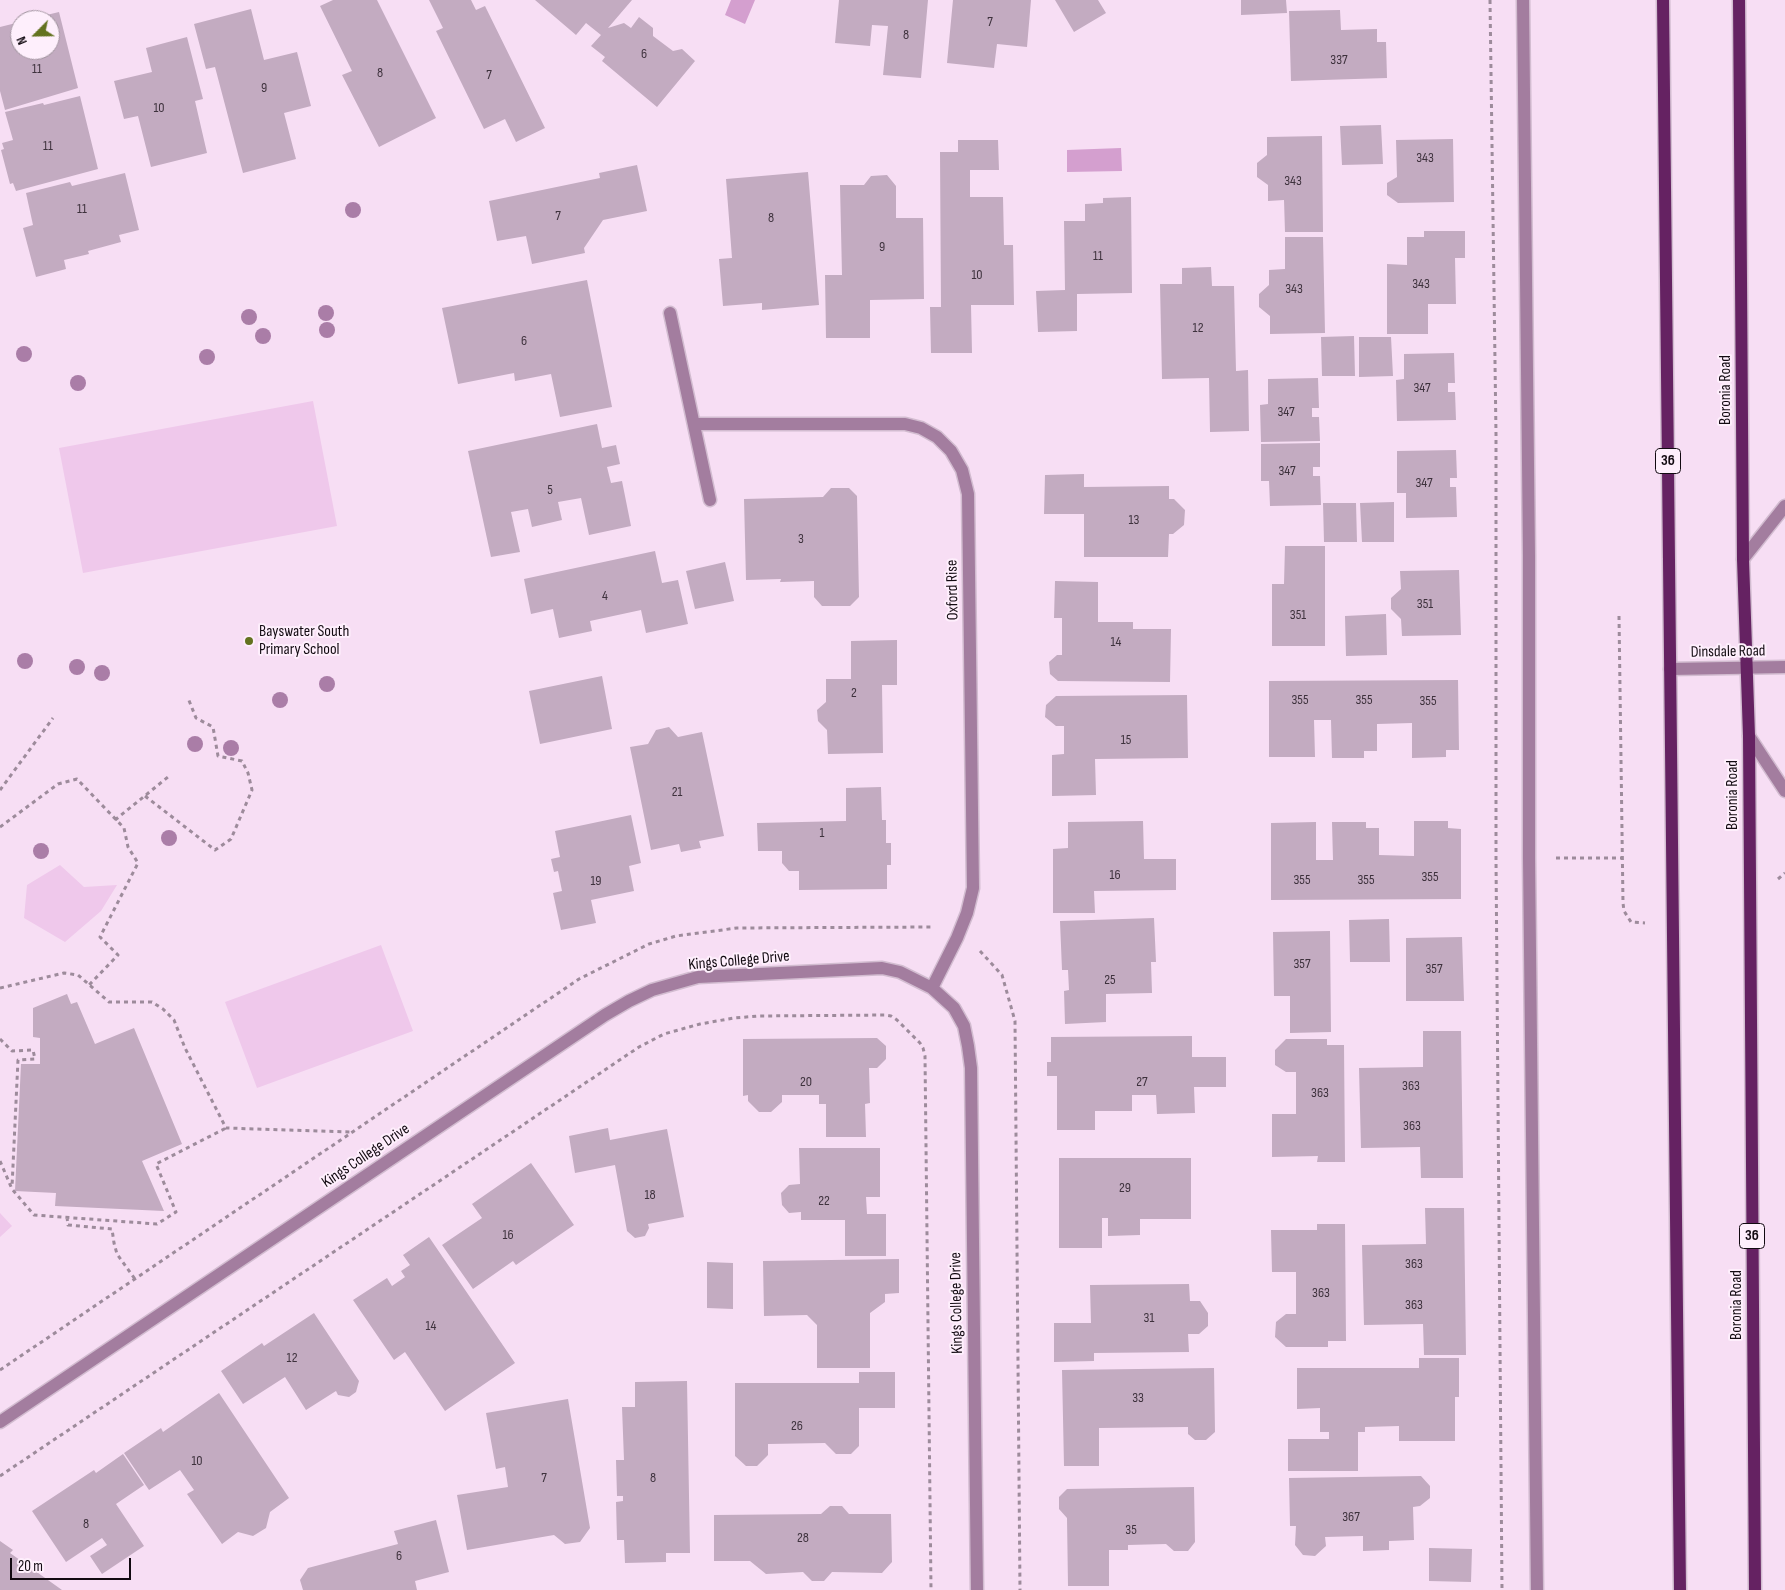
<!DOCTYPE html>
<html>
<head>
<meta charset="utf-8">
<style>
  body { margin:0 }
  #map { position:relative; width:1785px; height:1590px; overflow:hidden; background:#f7def4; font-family:"Sofia Sans Condensed",sans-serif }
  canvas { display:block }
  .north { position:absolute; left:10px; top:10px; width:50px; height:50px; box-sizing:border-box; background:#feeffc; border:1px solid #a0939e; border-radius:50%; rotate:247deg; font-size:14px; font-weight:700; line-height:20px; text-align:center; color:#120a11 }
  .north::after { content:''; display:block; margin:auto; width:18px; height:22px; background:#63721f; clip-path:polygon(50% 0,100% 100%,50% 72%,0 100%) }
  .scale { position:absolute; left:10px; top:1558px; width:121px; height:22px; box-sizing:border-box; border:2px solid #120a11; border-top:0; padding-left:6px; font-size:15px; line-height:18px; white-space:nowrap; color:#120a11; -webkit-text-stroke:4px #feeffc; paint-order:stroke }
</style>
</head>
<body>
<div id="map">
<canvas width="1785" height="1590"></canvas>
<div class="north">N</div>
<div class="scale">20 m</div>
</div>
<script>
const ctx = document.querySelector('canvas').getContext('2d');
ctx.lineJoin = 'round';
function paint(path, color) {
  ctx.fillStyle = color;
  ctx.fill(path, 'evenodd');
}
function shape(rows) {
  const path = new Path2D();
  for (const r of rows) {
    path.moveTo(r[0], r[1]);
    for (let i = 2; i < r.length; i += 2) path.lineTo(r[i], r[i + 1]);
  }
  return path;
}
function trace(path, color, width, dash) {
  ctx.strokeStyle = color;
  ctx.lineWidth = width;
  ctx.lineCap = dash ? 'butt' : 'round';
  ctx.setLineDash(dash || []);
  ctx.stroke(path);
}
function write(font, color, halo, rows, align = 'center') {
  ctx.font = font + ' "Sofia Sans Condensed",sans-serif';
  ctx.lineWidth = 4;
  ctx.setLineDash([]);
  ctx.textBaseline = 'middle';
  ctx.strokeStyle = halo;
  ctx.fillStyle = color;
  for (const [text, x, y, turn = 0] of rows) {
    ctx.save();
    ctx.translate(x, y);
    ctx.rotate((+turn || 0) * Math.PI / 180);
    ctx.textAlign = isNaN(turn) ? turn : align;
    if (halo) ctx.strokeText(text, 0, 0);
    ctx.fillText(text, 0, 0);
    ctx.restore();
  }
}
paint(shape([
  [313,401,337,526,83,573,59,448],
  [60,865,84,887,117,885,101,911,65,942,24,918,27,885],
  [381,945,413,1031,257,1088,225,1002],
  [0,1213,12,1226,0,1237]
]), '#efc8eb');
paint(shape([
  [731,0,755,0,745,24,725,15],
  [1121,148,1122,171,1067,172,1067,150]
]), '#d49fcf');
paint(shape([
  [333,0,377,0,436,118,379,147,342,75,352,71,320,6],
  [429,0,471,0,476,10,485,6,545,128,516,142,505,119,484,129,436,31,443,28],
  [535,0,632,0,608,28,624,23,631,28,639,17,653,28,653,36,673,51,682,49,695,61,657,107,602,61,605,57,591,46,601,35,586,23,576,35],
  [839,0,928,0,921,78,883,75,888,26,872,25,870,46,835,43],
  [953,0,1031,0,1027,47,997,44,994,68,947,63],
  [1055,0,1098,0,1106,13,1074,32],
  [1241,0,1286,0,1287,13,1241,15],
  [251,9,264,60,297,52,311,106,284,113,296,159,243,173,215,67,206,69,194,24],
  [1340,10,1341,30,1377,29,1377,42,1386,42,1387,78,1291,81,1289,11],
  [59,12,78,88,5,110,0,91,0,27,20,22,20,50,50,50,50,20,30,19],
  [187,37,203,99,195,101,207,153,151,167,138,116,124,119,114,81,152,72,146,48],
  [80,96,98,169,16,191,13,183,10,184,1,150,4,149,2,143,13,140,5,112,43,103,44,105],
  [1381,125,1383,164,1342,165,1340,126],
  [1322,136,1323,232,1285,232,1284,200,1268,201,1268,185,1257,177,1257,163,1267,155,1267,137],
  [1453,139,1454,202,1398,203,1387,195,1387,183,1397,177,1396,140],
  [958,140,998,140,999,170,970,170,970,197,1003,197,1004,245,1013,245,1014,305,971,305,972,353,931,353,930,307,941,307,940,152,958,152],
  [637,165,647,211,603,220,584,248,585,253,532,264,526,236,497,241,489,201,600,178,599,173],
  [808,172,819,305,762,310,762,303,723,306,719,259,732,258,726,179],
  [125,173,139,230,119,235,121,242,88,251,89,254,64,260,66,269,36,277,23,228,33,225,26,193,70,182,72,186],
  [887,175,896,186,896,218,923,218,924,299,870,300,870,338,826,338,825,275,842,275,840,185,864,185,871,176],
  [1131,197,1132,293,1077,294,1077,331,1038,332,1036,291,1065,290,1064,221,1085,221,1085,204,1103,203,1103,198],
  [1424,231,1465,231,1465,258,1455,258,1456,304,1428,304,1428,334,1387,334,1387,264,1407,265,1407,237,1424,237],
  [1285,237,1323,237,1325,333,1270,334,1270,316,1259,307,1259,294,1269,285,1269,270,1285,269],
  [1211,267,1212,286,1234,286,1236,371,1248,370,1249,431,1210,432,1209,378,1162,379,1160,284,1182,284,1182,268],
  [587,280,612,407,560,417,551,374,515,381,514,373,458,384,442,308],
  [1354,336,1355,376,1322,376,1321,337],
  [1359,337,1391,337,1393,376,1359,377],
  [1454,353,1455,383,1448,383,1448,392,1455,392,1456,420,1397,421,1396,380,1404,379,1404,354],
  [1318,378,1319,408,1312,408,1312,417,1319,417,1320,441,1261,442,1260,405,1268,404,1268,379],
  [597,424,602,448,616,445,620,464,607,467,611,483,622,481,631,526,589,535,581,498,558,502,562,520,532,527,528,509,511,512,520,552,491,557,468,451],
  [1320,443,1320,467,1313,467,1313,476,1320,476,1321,505,1270,506,1269,481,1261,481,1261,444],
  [1456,450,1457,478,1450,478,1450,487,1456,487,1457,517,1406,518,1406,493,1397,493,1397,451],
  [1084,474,1084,487,1169,486,1169,499,1174,499,1185,510,1184,525,1173,534,1169,534,1168,557,1084,557,1084,514,1044,514,1045,475],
  [831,488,849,488,857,496,859,597,850,606,822,606,814,597,814,581,780,582,781,579,746,580,744,499,823,497],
  [1394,502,1394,542,1362,542,1360,503],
  [1323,503,1356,503,1357,542,1324,542],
  [1285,546,1325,546,1325,646,1272,646,1272,584,1284,584],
  [655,551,662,583,678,580,688,624,646,633,641,610,590,621,592,631,559,638,553,609,531,614,524,579],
  [725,562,734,601,695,609,686,571],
  [1459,570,1461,635,1402,636,1401,619,1391,609,1391,598,1401,589,1400,571],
  [1055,581,1098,582,1098,622,1133,622,1133,629,1171,629,1170,682,1058,681,1050,674,1049,662,1057,655,1062,655,1062,618,1054,618],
  [1386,614,1387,655,1346,656,1345,616],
  [897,640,897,685,882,685,883,753,828,754,827,730,818,721,817,710,826,702,826,679,851,679,851,641],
  [602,676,612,729,540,744,529,691],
  [1458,680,1459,750,1446,750,1446,757,1412,758,1412,723,1377,724,1377,751,1364,751,1364,758,1332,758,1331,720,1314,720,1315,757,1269,757,1269,681],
  [1187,695,1188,758,1095,759,1096,795,1052,796,1052,755,1064,754,1064,726,1056,726,1045,717,1046,705,1056,696],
  [669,727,678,737,702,732,724,836,699,841,701,848,681,852,679,844,651,850,630,747,648,744,656,730],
  [881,787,882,820,886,820,886,843,891,843,891,865,887,865,887,889,799,890,799,871,789,871,782,863,782,851,758,851,757,823,846,821,846,788],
  [631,815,641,863,629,866,634,891,591,900,596,923,561,930,553,893,562,891,558,871,554,872,551,859,560,857,555,831],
  [1143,821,1144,859,1176,859,1176,890,1094,891,1095,913,1053,913,1053,849,1068,848,1068,822],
  [1414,821,1448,821,1448,828,1461,829,1461,899,1271,900,1271,823,1316,822,1316,860,1333,860,1332,822,1366,822,1366,828,1379,828,1379,855,1414,856],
  [1154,918,1156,962,1151,962,1152,993,1106,994,1106,1022,1065,1024,1064,991,1069,990,1068,970,1062,970,1060,921],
  [1389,919,1390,962,1350,962,1349,920],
  [1330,931,1331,1032,1290,1033,1290,996,1274,996,1273,932],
  [1462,937,1464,1001,1406,1001,1406,938],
  [67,994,71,1004,77,1002,95,1044,134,1028,182,1144,142,1161,164,1211,55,1206,56,1193,15,1191,21,1064,40,1064,40,1038,33,1037,33,1008],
  [1423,1031,1461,1031,1463,1178,1421,1178,1420,1147,1361,1148,1359,1068,1423,1067],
  [1192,1036,1192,1057,1226,1057,1226,1087,1194,1087,1195,1113,1157,1114,1156,1095,1132,1095,1132,1111,1095,1111,1095,1130,1057,1130,1057,1076,1047,1076,1047,1062,1051,1062,1051,1037],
  [877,1038,886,1046,886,1059,877,1068,869,1068,870,1103,865,1104,866,1137,826,1137,826,1104,819,1104,819,1095,782,1095,782,1102,771,1112,759,1112,748,1101,748,1095,743,1096,743,1039],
  [1286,1039,1327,1039,1327,1045,1344,1045,1345,1162,1317,1162,1318,1156,1272,1157,1272,1114,1296,1114,1296,1072,1286,1072,1275,1065,1275,1050],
  [608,1128,610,1140,667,1129,684,1217,648,1224,649,1228,645,1236,635,1238,627,1231,615,1165,575,1173,569,1136],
  [799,1148,880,1148,880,1197,866,1197,867,1214,886,1214,886,1256,845,1256,845,1220,801,1220,801,1212,789,1213,782,1205,781,1193,789,1185,800,1184],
  [1059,1158,1191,1158,1191,1219,1140,1219,1140,1235,1108,1236,1108,1218,1102,1218,1102,1248,1059,1248],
  [531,1163,574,1225,516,1265,513,1261,473,1289,442,1245,482,1218,472,1204],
  [1425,1208,1464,1208,1466,1355,1424,1355,1423,1324,1364,1325,1362,1245,1426,1244],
  [1317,1224,1345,1224,1346,1341,1328,1341,1328,1347,1286,1347,1275,1337,1276,1322,1286,1314,1296,1314,1296,1272,1272,1272,1271,1230,1317,1230],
  [429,1237,515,1363,445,1411,405,1352,394,1360,353,1300,387,1278,392,1286,405,1277,401,1271,410,1265,403,1255],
  [899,1259,899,1293,885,1294,885,1302,870,1313,870,1368,817,1368,817,1325,807,1315,764,1316,763,1261],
  [707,1262,733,1263,733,1309,707,1308],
  [1189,1284,1190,1301,1200,1301,1208,1313,1208,1326,1199,1334,1188,1334,1189,1352,1094,1353,1094,1361,1054,1362,1054,1323,1091,1323,1090,1285],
  [314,1313,359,1381,356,1392,349,1397,338,1395,336,1391,306,1410,285,1377,243,1404,221,1371,262,1343,264,1346],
  [1419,1358,1459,1358,1459,1397,1455,1397,1455,1441,1399,1441,1399,1426,1365,1427,1365,1432,1358,1432,1358,1471,1288,1471,1288,1439,1329,1439,1329,1432,1320,1432,1320,1408,1297,1409,1297,1368,1419,1368],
  [1214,1368,1215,1432,1206,1440,1195,1440,1188,1434,1188,1427,1099,1428,1099,1466,1064,1466,1062,1370],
  [859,1372,895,1372,895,1408,859,1408,859,1446,851,1454,836,1454,825,1443,768,1444,768,1455,757,1466,746,1466,735,1456,735,1383,859,1383],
  [687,1381,690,1553,666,1553,666,1562,625,1563,624,1540,617,1540,616,1502,623,1501,623,1496,617,1496,616,1460,624,1460,622,1407,635,1407,635,1382],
  [219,1393,289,1498,270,1512,266,1528,253,1536,238,1532,222,1544,187,1494,194,1490,180,1470,149,1490,124,1453,161,1428,163,1432],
  [568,1399,590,1528,580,1542,565,1544,554,1535,467,1550,457,1495,508,1487,505,1467,496,1469,486,1413],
  [123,1454,144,1485,116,1504,144,1546,102,1574,90,1556,107,1545,102,1538,66,1562,32,1511,94,1470,96,1473],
  [1421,1476,1430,1486,1430,1498,1420,1506,1413,1507,1414,1540,1389,1541,1389,1550,1363,1551,1363,1536,1325,1537,1326,1546,1315,1556,1303,1555,1295,1545,1296,1526,1290,1526,1289,1478],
  [1194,1487,1195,1542,1188,1551,1174,1551,1166,1544,1128,1545,1128,1550,1109,1550,1109,1586,1068,1586,1067,1518,1059,1509,1059,1497,1067,1489],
  [830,1506,842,1506,849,1514,891,1514,892,1562,882,1573,832,1572,824,1581,812,1581,803,1572,766,1574,750,1561,714,1561,714,1515,821,1514],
  [436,1520,449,1572,415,1581,417,1590,303,1590,300,1580,308,1568,398,1544,394,1531],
  [0,1541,13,1550,10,1553,62,1590,0,1590],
  [1429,1548,1472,1549,1471,1582,1429,1581]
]), '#c3abc1');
const minor = shape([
  [1523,0,1529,555,1529,858,1537,1590],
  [670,313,710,500],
  [695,424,905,424,921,428,937,437,951,451,962,470,968,494,973,888,967,913,957,938,932,988],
  [1743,559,1785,506],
  [1670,669,1785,667],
  [1749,736,1785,791],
  [0,1422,605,1015,629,1001,652,990,698,977,882,968,900,972,932,988,954,1008,964,1026,968,1046,971,1068,977,1590]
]);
const major = shape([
  [1663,0,1680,1590],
  [1739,0,1743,559,1749,736,1755,1590]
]);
trace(minor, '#d2bcd0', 15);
trace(major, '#d2bcd0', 15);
trace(shape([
  [1490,0,1496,434,1496,859,1502,1590],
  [1619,616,1623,903,1624,911,1631,922,1645,923],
  [0,790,53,718],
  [145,796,215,850,231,839,252,790,248,773,242,761,218,756,213,727,196,718,188,698],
  [115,820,168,777],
  [0,827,58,784,77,779,124,828,128,847,138,863,100,937,118,955,89,985],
  [1556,858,1623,858],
  [1778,879,1785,873],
  [980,951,1002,975,1015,1021,1020,1590],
  [0,988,64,973,78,975,109,1002,152,1002,163,1009,174,1020,185,1048,226,1128,350,1132],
  [0,1039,12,1051,33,1050,35,1059,18,1060,12,1187],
  [0,1161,12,1189,34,1215,157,1224,176,1212,156,1164,226,1128],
  [67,1217,68,1225,112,1229,114,1243,117,1254,135,1279],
  [0,1370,579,979,649,944,676,936,737,928,931,927],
  [0,1476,639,1047,664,1034,700,1024,734,1018,758,1016,885,1015,891,1016,897,1020,920,1043,923,1048,925,1056,931,1590]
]), '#9d8b9b', 3, [4, 4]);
trace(minor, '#a37d9f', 12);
trace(major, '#652262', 12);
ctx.fillStyle = '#aa7da7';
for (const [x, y] of [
  [353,210],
  [326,313],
  [249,317],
  [327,330],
  [263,336],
  [24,354],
  [207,357],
  [78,383],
  [25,661],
  [77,667],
  [102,673],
  [327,684],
  [280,700],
  [195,744],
  [231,748],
  [169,838],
  [41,851]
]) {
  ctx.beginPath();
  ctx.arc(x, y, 8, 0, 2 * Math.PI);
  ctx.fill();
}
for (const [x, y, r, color] of [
  [249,641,5,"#63721f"]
]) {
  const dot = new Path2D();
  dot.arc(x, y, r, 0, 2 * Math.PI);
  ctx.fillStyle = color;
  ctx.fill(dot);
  trace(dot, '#feeffc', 2);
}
write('14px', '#3e323d', null, [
  ["7",990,22],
  ["8",906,35],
  ["6",644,54],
  ["337",1339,60],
  ["11",37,69],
  ["8",380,73],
  ["7",489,75],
  ["9",264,88],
  ["10",159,108],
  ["11",48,146],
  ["343",1425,158],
  ["343",1293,181],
  ["11",82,209],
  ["7",558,216],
  ["8",771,218],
  ["9",882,247],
  ["11",1098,256],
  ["10",977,275],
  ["343",1421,284],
  ["343",1294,289],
  ["12",1198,328],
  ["6",524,341],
  ["347",1422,388],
  ["347",1286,412],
  ["347",1287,471],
  ["347",1424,483],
  ["5",550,490],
  ["13",1134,520],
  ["3",801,539],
  ["4",605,596],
  ["351",1425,604],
  ["351",1298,615],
  ["14",1116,642],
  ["2",854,693],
  ["355",1300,700],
  ["355",1364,700],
  ["355",1428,701],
  ["15",1126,740],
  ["21",677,792],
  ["1",822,833],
  ["16",1115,875],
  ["355",1430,877],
  ["355",1302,880],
  ["355",1366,880],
  ["19",596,881],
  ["357",1302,964],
  ["357",1434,969],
  ["25",1110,980],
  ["20",806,1082],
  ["27",1142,1082],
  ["363",1411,1086],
  ["363",1320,1093],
  ["363",1412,1126],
  ["29",1125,1188],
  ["18",650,1195],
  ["22",824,1201],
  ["16",508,1235],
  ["363",1414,1264],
  ["363",1321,1293],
  ["363",1414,1305],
  ["31",1149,1318],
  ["14",431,1326],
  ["12",292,1358],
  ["33",1138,1398],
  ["26",797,1426],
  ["10",197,1461],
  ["7",544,1478],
  ["8",653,1478],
  ["367",1351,1517],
  ["8",86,1524],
  ["35",1131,1530],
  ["28",803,1538],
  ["6",399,1556]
]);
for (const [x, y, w] of [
  [1668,461,25],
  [1752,1236,25]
]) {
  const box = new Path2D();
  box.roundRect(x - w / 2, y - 12.5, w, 25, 4);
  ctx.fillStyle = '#feeffc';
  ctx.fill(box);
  trace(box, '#120a11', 1);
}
write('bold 15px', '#120a11', null, [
  ["36",1668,461],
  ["36",1752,1236]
]);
write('16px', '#120a11', '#feeffc', [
  ["Boronia Road",1726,390,-90],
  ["Oxford Rise",953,590,-91],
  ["Dinsdale Road",1728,652,-1],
  ["Boronia Road",1733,795,-90],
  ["Kings College Drive",739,961,-5],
  ["Kings College Drive",366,1156,-34],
  ["Kings College Drive",957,1303,-91],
  ["Boronia Road",1737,1305,-90]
]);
write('16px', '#120a11', '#feeffc', [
  ["Bayswater South",259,632],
  ["Primary School",259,650]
], 'left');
</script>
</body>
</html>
